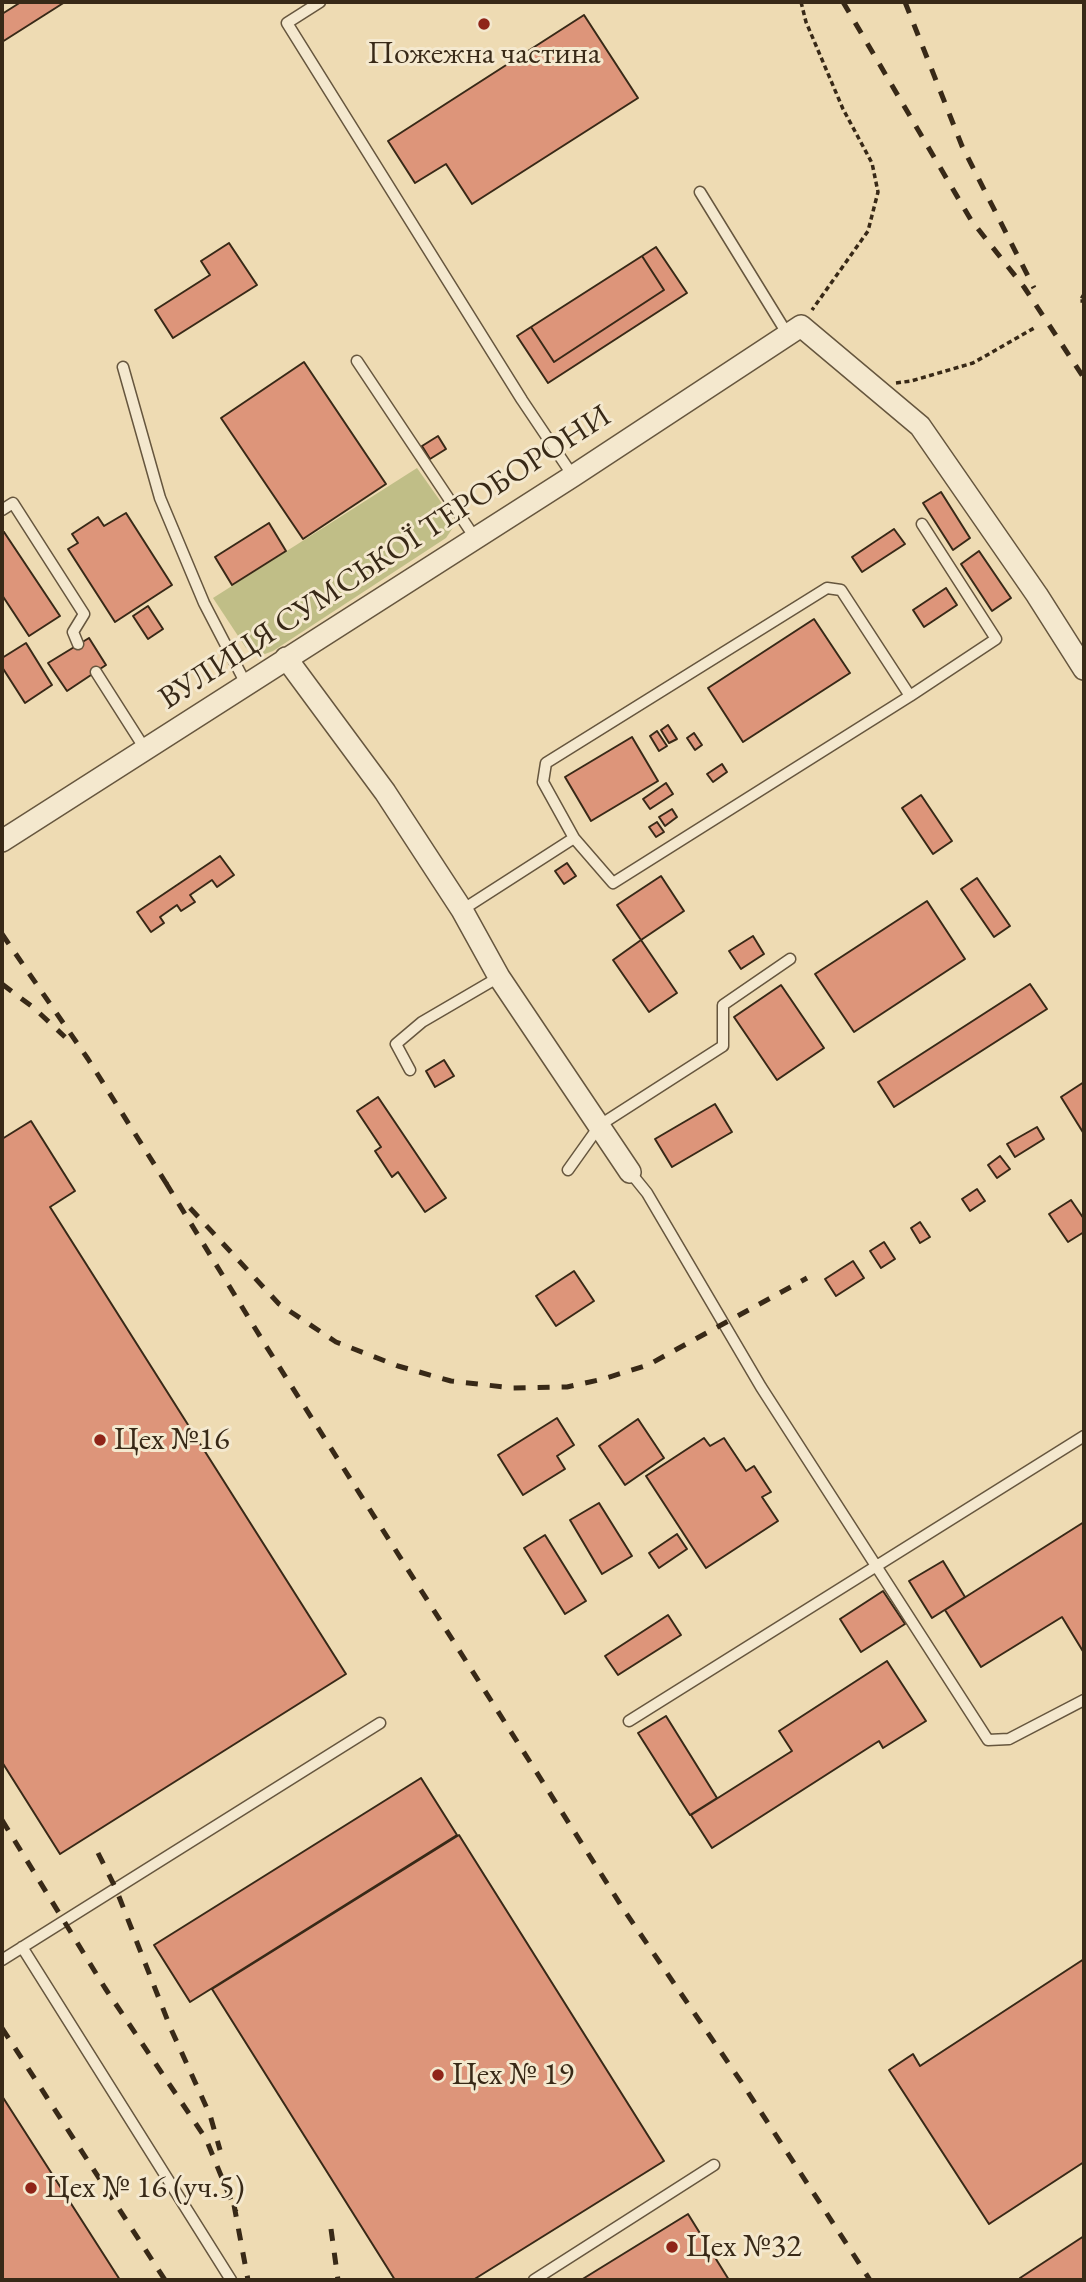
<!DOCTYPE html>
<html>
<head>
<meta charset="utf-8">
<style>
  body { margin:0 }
  #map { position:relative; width:1086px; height:2282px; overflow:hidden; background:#eedbb3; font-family:"EB Garamond",serif }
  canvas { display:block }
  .frame { position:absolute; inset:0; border:4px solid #382917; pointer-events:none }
</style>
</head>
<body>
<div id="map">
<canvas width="1086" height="2282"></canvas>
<div class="frame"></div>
</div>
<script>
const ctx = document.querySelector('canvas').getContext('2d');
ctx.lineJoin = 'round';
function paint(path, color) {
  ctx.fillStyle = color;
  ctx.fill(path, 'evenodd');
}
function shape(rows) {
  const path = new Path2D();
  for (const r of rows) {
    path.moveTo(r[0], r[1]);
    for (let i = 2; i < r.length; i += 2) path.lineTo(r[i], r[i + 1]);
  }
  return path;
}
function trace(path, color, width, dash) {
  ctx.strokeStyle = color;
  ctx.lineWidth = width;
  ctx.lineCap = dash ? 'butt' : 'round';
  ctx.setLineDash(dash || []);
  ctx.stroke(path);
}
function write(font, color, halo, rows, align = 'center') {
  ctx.font = font + ' "EB Garamond",serif';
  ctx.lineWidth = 6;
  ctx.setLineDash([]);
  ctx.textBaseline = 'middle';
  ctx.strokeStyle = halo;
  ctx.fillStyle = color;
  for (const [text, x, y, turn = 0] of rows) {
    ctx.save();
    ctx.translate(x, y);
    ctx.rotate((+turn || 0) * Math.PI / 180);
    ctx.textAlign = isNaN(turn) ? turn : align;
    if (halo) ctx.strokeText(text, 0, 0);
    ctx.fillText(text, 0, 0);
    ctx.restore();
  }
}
paint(shape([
  [417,468,453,519,454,526,446,538,273,651,265,654,246,648,213,598]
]), '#c0be87');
const building = shape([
  [21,2,65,2,2,42,2,14,21,2],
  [584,15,638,98,472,204,446,164,415,183,388,141,584,15],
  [229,243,257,285,173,338,155,310,210,275,201,261,229,243],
  [656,247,687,293,548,383,517,336,531,327,554,362,664,290,642,256,656,247],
  [642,256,664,290,554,362,531,327,642,256],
  [304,362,386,484,303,539,221,418,304,362],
  [438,436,446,449,430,459,422,446,438,436],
  [941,492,970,538,953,550,923,503,941,492],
  [126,513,172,585,115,622,68,549,78,543,72,534,98,517,104,526,126,513],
  [269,523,286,551,232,585,215,557,269,523],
  [894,529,905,544,862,572,852,557,894,529],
  [4,532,60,616,29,636,2,595,2,534,4,532],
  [979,551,1011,598,992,611,961,564,979,551],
  [946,588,957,605,924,627,913,610,946,588],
  [148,606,163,629,148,639,133,616,148,606],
  [814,619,850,673,743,742,708,688,814,619],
  [89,638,106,665,67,691,48,663,89,638],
  [26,643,52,685,25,703,2,667,2,658,26,643],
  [668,725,677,739,669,743,661,730,668,725],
  [657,731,667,746,659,751,650,736,657,731],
  [694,733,702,745,695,750,687,738,694,733],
  [632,737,658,781,591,821,565,777,632,737],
  [722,764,727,772,713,782,707,774,722,764],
  [666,783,673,794,650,809,643,799,666,783],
  [921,795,952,841,933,854,902,808,921,795],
  [672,809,677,817,665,826,659,817,672,809],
  [657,822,664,832,656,837,649,827,657,822],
  [220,856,234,875,217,887,212,880,190,895,195,902,181,911,177,905,160,917,164,923,151,932,137,912,220,856],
  [567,863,576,876,564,884,555,871,567,863],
  [661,876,684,911,641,940,617,905,661,876],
  [977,878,1010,926,994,937,961,889,977,878],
  [927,901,965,959,854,1032,815,974,927,901],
  [753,936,764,954,741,969,729,951,753,936],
  [641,940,677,993,649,1012,613,960,641,940],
  [1030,984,1047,1009,894,1107,878,1082,1030,984],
  [781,985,824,1048,777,1080,734,1017,781,985],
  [444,1060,454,1076,435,1087,426,1071,444,1060],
  [1084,1082,1084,1134,1061,1097,1084,1082],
  [378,1097,446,1198,425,1212,398,1172,392,1177,375,1151,381,1147,357,1111,378,1097],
  [715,1104,732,1132,672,1167,655,1139,715,1104],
  [31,1121,75,1191,50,1207,346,1674,60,1854,2,1762,2,1139,31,1121],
  [1037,1127,1044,1139,1015,1157,1007,1144,1037,1127],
  [1000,1156,1010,1169,997,1178,988,1165,1000,1156],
  [977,1189,985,1201,970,1211,962,1199,977,1189],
  [1071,1200,1084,1219,1084,1232,1068,1242,1049,1214,1071,1200],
  [920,1222,930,1237,920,1243,911,1228,920,1222],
  [884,1242,895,1259,881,1268,870,1251,884,1242],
  [853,1261,864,1278,836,1296,825,1279,853,1261],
  [574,1271,594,1301,556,1326,536,1296,574,1271],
  [557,1418,574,1445,557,1456,565,1469,523,1495,498,1455,557,1418],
  [638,1419,664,1458,625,1485,599,1446,638,1419],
  [704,1438,710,1446,724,1438,746,1471,754,1466,771,1492,762,1497,778,1521,706,1568,646,1476,704,1438],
  [599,1503,632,1556,602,1574,570,1520,599,1503],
  [1084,1522,1084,1653,1062,1617,981,1667,945,1610,1084,1522],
  [677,1534,687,1549,659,1568,649,1553,677,1534],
  [545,1535,586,1601,565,1614,524,1548,545,1535],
  [943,1561,965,1597,932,1618,909,1581,943,1561],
  [883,1591,905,1624,861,1652,840,1619,883,1591],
  [668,1615,681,1635,618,1675,605,1656,668,1615],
  [887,1661,926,1721,883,1748,879,1741,712,1848,691,1815,792,1751,779,1731,887,1661],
  [666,1716,717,1798,690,1815,638,1733,666,1716],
  [421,1778,457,1835,190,2002,154,1945,421,1778],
  [459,1835,664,2161,473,2280,395,2280,212,1989,459,1835],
  [1084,1959,1084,2162,989,2224,889,2070,913,2054,920,2066,1084,1959],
  [2,2096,120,2280,2,2280,2,2096],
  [688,2214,729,2280,581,2280,688,2214],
  [1084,2236,1084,2280,1022,2280,1020,2278,1084,2236]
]);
paint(building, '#dd957a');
trace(building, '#382917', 2);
const lane = shape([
  [320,2,287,23,522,400,573,476],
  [700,192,788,335],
  [357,361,475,538],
  [123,367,160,498,204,603,246,684],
  [2,510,13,503,84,614,73,632,78,644],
  [96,672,145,749],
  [574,838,543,782,546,763,827,588,841,590,910,696],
  [462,910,574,838,613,883,910,696,996,639,922,524],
  [410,1070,396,1044,422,1022,499,977],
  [568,1170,600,1125,723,1046,723,1005,790,959],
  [630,1172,647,1193,761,1387,988,1740,1009,1739,1084,1700],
  [629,1721,1084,1436],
  [22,1947,231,2280],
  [2,1960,380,1723],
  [534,2280,714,2165]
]);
const street = shape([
  [286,658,385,792,462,910,499,977,630,1172],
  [2,841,573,476,801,326,920,426,1037,595,1084,669]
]);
trace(lane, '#66563e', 13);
trace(street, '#66563e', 24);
trace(shape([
  [801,2,806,22,843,109,872,163,878,192,868,231,812,310],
  [1084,294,1080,301,1084,301],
  [896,383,911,381,973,363,1036,327]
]), '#382917', 3.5, [5, 3.5]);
trace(lane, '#f4e8ce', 10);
trace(street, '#f4e8ce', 21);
trace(shape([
  [843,2,971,220,1024,287,1084,378],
  [905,2,962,146,1034,288],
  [2,934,88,1059,166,1183,173,1190],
  [2,984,34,1008,65,1037],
  [166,1183,266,1346,624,1910,742,2083,870,2280],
  [190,1208,279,1304,336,1342,398,1366,451,1381,513,1388,567,1387,603,1379,648,1365,807,1278],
  [2,1820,105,1988,206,2139,236,2212],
  [98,1853,116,1889,171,2029,210,2115,220,2150],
  [2,2028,165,2280],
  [234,2205,248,2280],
  [331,2229,338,2280]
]), '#382917', 5, [12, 12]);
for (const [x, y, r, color] of [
  [484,24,7,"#8f2418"],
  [100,1440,7,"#8f2418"],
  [438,2075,7,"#8f2418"],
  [31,2188,7,"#8f2418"],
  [672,2247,7,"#8f2418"]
]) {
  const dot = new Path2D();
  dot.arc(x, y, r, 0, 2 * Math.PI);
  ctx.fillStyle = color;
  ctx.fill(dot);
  trace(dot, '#f4e8ce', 2.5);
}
write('32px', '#382917', '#f4e8ce', [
  ["Пожежна частина",484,54,"center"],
  ["Цех №16",114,1440],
  ["Цех № 19",452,2075],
  ["Цех № 16 (уч.5)",45,2188],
  ["Цех №32",686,2247]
], 'left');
write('32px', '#382917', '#f4e8ce', [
  ["ВУЛИЦЯ СУМСЬКОЇ ТЕРОБОРОНИ",385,558,-33]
]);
</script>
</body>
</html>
